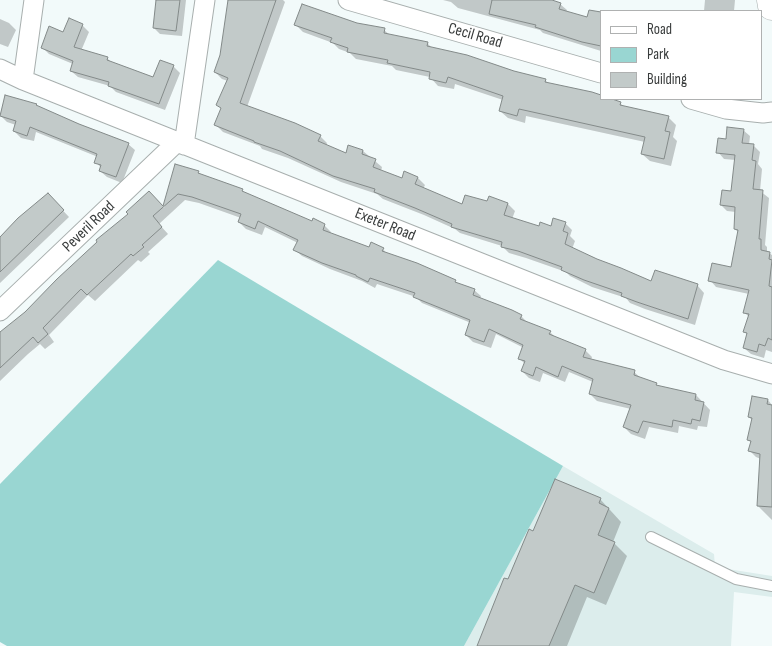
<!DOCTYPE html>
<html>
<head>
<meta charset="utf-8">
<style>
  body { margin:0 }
  #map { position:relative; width:772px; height:646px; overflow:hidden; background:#f2fafa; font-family:"Sofia Sans Condensed",sans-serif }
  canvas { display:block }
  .legend { position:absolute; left:600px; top:10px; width:162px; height:90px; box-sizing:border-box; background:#fff; border:1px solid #afb1b1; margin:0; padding:6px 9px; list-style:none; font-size:15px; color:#383b3b }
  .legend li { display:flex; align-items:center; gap:10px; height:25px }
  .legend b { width:25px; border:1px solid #afb1b1 }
</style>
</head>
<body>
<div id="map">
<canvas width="772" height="646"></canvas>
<ul class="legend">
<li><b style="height:6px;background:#fff"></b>Road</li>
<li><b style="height:14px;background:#99d6d2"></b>Park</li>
<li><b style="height:14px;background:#c2cac9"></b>Building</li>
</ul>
</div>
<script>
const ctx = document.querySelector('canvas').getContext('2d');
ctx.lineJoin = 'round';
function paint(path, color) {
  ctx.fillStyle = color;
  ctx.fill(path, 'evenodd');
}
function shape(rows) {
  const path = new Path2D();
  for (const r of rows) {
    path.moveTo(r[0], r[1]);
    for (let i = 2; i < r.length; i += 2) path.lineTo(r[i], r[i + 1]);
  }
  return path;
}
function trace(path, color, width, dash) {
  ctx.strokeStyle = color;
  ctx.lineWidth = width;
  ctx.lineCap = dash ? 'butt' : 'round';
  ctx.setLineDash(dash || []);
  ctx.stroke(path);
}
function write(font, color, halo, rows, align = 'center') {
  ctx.font = font + ' "Sofia Sans Condensed",sans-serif';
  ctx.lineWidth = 4;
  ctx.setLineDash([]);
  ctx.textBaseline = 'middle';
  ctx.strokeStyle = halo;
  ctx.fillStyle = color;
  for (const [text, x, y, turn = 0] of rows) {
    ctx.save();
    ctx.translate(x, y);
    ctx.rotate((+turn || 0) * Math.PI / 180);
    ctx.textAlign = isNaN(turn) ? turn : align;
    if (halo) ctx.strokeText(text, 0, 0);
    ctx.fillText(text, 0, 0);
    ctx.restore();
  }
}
paint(shape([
  [563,466,714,554,715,567,772,576,772,597,734,592,731,646,464,646]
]), '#dcedec');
paint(shape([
  [218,260,563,466,464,646,7,646,0,642,0,484]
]), '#99d6d2');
paint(shape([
  [157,0,186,0,182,36,160,34,154,28],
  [229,0,283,0,285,2,247,107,320,136,327,143,326,146,346,154,349,146,363,151,382,167,381,171,402,179,418,178,425,185,423,189,463,205,488,203,508,204,515,211,512,219,539,228,551,227,565,223,572,230,570,236,575,241,572,249,652,283,697,285,704,293,695,325,645,309,630,303,626,298,592,287,570,276,566,272,526,258,509,253,502,246,460,233,455,229,424,215,383,199,377,194,341,182,288,158,262,149,260,146,223,132,215,124,222,109,218,105,228,81,222,79,215,72,221,55],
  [443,0,548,0,560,4,567,10,566,12,588,19,601,14,601,51,543,33,540,30,458,8,451,2],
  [705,0,735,0,734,11,704,11],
  [0,19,9,23,16,30,8,47,0,44],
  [357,24,384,30,391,36,427,43,433,49,545,80,550,85,601,99,608,99,620,103,625,108,668,117,676,125,673,137,677,141,671,166,650,161,642,154,645,142,526,116,525,123,508,118,500,111,503,100,455,84,454,89,438,86,430,77,396,70,392,66,356,59,350,53,339,49,333,43,303,32,296,25],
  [82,25,89,32,81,51,107,58,113,64,154,79,173,66,180,73,165,110,116,92,110,86,78,77,71,71,73,64,49,54,42,47,64,33],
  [6,96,36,105,39,108,128,144,135,150,122,183,107,177,100,171,101,168,96,162,98,157,36,132,34,141,21,138,14,131,16,125,7,122,0,115],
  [743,130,750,136,749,145,753,145,760,152,758,164,762,169,760,191,769,198,765,245,767,247,767,252,772,255,772,352,766,350,764,358,751,354,744,348,748,335,745,332,749,317,745,313,749,294,716,287,710,280,732,268,739,233,735,229,736,212,727,211,721,205,732,193,736,160,724,159,718,152,727,141],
  [176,166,198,172,202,175,242,190,246,194,312,223,324,225,331,232,330,234,370,248,383,249,387,254,474,290,481,296,480,299,521,316,528,323,550,332,556,338,585,350,592,357,591,360,634,372,642,379,656,384,659,387,696,395,710,410,707,427,698,426,697,430,679,426,678,433,649,427,645,439,631,434,624,427,631,409,597,401,590,394,593,382,569,372,565,382,543,373,540,382,529,378,522,371,525,364,519,358,524,348,496,334,491,348,473,342,466,335,471,323,422,303,416,297,377,284,375,288,362,281,330,269,302,256,295,250,298,243,265,227,262,235,246,229,239,222,241,218,199,203,185,200,159,224,168,234,148,252,150,254,141,262,138,260,95,301,88,295,49,335,54,342,45,349,40,344,28,354,0,381,0,339,156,199,164,208],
  [54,201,69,217,0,283,0,238],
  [768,400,772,405,772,520,758,506,761,459,756,457,750,451,752,443,748,440,753,421,749,417],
  [600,499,621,522,613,542,627,556,606,605,587,597,567,646,478,646,508,581,534,533]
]), '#0003');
const building = shape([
  [156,0,180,0,176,31,153,28,156,0],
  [228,0,276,0,240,103,295,123,321,135,318,141,346,153,348,145,363,150,362,154,376,159,373,167,402,178,404,171,418,177,415,184,462,204,465,195,487,201,489,196,508,203,504,215,539,226,540,222,551,226,553,218,566,222,563,231,568,233,565,244,597,259,621,268,651,281,655,270,698,284,688,319,637,302,621,296,622,293,584,280,561,270,562,267,518,251,501,247,502,242,451,227,452,224,415,208,374,192,375,189,333,176,280,151,254,142,254,141,214,125,221,108,216,105,228,78,214,72,220,55,228,0],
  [492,0,552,0,561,3,559,9,587,17,589,10,601,12,601,46,582,42,535,27,536,25,489,14,492,0],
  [302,4,357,23,385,28,384,33,428,42,427,46,467,55,514,71,546,79,545,82,592,92,601,95,601,99,612,99,621,102,620,105,669,116,665,131,670,132,664,159,641,154,645,137,519,109,517,116,499,111,503,96,448,77,446,83,429,79,430,72,387,63,388,60,347,52,348,48,330,42,332,38,294,25,302,4],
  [69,18,83,24,74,47,108,57,107,60,153,77,160,60,174,65,159,104,108,86,109,82,70,71,73,61,41,48,49,26,63,32,69,18],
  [5,95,37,104,36,105,79,124,129,143,116,177,99,171,101,165,94,163,97,154,30,127,27,136,13,131,16,121,0,116,5,95],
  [727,127,744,129,742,143,754,144,752,160,756,161,753,189,763,190,759,239,761,239,761,250,770,252,769,259,772,260,769,286,772,287,772,340,768,338,765,346,759,344,757,352,743,348,747,333,743,332,749,314,743,313,749,290,708,281,712,263,731,267,738,230,734,229,735,207,720,205,722,190,731,191,735,155,716,153,718,138,726,139,727,127],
  [175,164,199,171,198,173,243,189,242,191,312,221,313,218,325,224,323,230,369,247,371,242,384,248,382,251,417,263,456,280,455,282,475,289,473,295,512,310,522,315,520,319,551,331,549,334,586,349,583,357,635,370,634,375,657,383,656,385,696,394,695,400,704,402,700,421,692,419,691,424,673,420,672,427,643,421,638,433,623,427,631,405,589,394,593,379,562,366,558,377,536,367,533,376,521,371,525,361,518,359,523,345,489,329,484,342,465,335,470,320,413,297,415,293,370,278,368,282,356,276,356,275,322,263,293,250,298,240,258,221,255,229,238,222,241,214,192,197,178,194,153,216,162,227,142,245,144,247,133,256,131,254,87,295,81,289,43,328,48,334,38,343,33,337,0,368,0,332,25,312,57,279,97,242,96,240,128,214,126,212,149,191,163,206,175,164],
  [48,193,64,210,0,272,0,237,18,218,48,193],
  [752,396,768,399,767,404,772,405,772,507,757,506,760,454,748,451,751,441,747,440,752,418,748,417,752,396],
  [555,479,601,498,599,503,609,508,598,535,615,542,594,593,575,585,549,646,477,646,504,578,508,579,529,529,533,531,555,479]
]);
paint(building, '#c2cac9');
trace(building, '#838a89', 1);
const lane = shape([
  [651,537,736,579,772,586]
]);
const street = shape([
  [348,0,601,73],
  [0,69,23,80,233,164,724,360,772,374],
  [23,80,34,0],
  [691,99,726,109,763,113,772,112],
  [184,145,205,0],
  [0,311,177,142]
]);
const secondary = shape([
  [771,0,772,6]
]);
trace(lane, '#a8afae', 12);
trace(street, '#a8afae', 21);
trace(secondary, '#a8afae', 29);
trace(lane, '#fff', 10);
trace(street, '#fff', 19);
trace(secondary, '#fff', 28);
write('16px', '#383b3b', '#fff', [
  ["Cecil Road",475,36,16],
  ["Exeter Road",385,225,22],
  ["Peveril Road",89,227,-44]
]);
</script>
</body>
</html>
